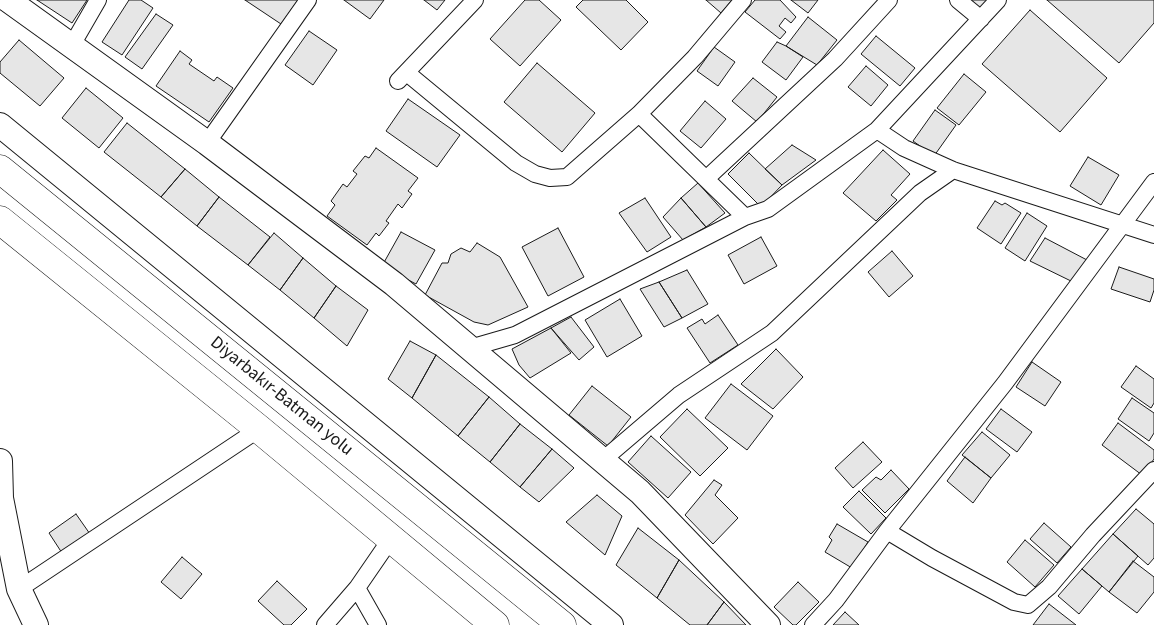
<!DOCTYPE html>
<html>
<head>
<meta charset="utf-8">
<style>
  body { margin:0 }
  canvas { display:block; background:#fff }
</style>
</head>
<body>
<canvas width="1154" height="625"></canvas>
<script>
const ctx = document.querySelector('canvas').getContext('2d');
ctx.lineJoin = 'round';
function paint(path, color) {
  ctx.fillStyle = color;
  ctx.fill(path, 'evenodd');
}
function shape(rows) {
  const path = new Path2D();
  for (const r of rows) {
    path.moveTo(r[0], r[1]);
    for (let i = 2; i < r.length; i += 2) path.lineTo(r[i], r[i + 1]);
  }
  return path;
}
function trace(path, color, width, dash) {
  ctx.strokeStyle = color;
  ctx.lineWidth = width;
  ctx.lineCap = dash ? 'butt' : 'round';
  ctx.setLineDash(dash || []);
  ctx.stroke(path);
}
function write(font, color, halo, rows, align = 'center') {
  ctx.font = font + ' "Source Sans 3",sans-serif';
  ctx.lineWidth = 4;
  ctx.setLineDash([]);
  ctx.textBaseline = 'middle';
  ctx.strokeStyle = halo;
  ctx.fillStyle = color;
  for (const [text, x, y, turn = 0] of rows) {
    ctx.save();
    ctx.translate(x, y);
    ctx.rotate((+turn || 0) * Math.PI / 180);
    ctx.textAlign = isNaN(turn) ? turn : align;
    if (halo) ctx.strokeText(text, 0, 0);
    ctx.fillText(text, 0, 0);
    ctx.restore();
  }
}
const building = shape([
  [37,0,87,0,72,23,37,0],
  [129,0,141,0,153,8,122,55,102,42,129,0],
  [245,0,298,0,281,24,245,0],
  [344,0,384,0,370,19,344,0],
  [424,0,445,0,437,10,424,0],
  [525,0,539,0,561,20,520,66,490,39,525,0],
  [583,0,626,0,648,22,621,50,576,7,583,0],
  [706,0,732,0,721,13,706,0],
  [755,0,780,0,796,17,791,23,785,18,779,26,786,32,780,39,745,12,755,0],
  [791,0,818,0,808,13,791,0],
  [968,0,988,0,980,10,968,0],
  [1047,0,1154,0,1154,23,1119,63,1047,0],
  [1030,10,1107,78,1060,132,982,64,1030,10],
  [156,14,173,25,142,69,125,57,156,14],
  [808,17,837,40,817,65,786,46,808,17],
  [309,31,337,50,313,85,285,65,309,31],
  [876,36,915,68,900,86,861,54,876,36],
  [19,40,64,78,40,106,0,73,0,62,19,40],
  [777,42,786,46,803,57,786,80,762,62,777,42],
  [714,47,735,62,718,86,697,71,714,47],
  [180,51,192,60,189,64,214,81,217,77,233,88,209,122,156,86,180,51],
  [537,63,595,113,562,152,504,102,537,63],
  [866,66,888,85,871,106,848,87,866,66],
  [964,74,986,92,959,125,937,108,964,74],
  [753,78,777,97,757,122,732,101,753,78],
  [86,88,123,118,99,148,62,118,86,88],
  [408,99,460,135,437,167,386,131,408,99],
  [705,101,726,119,701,148,680,131,705,101],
  [935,110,956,125,934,156,913,141,935,110],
  [127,123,185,169,161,197,104,152,127,123],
  [792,145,816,160,782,185,765,169,792,145],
  [376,148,418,178,408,191,412,194,402,208,398,204,386,221,389,223,379,236,376,233,367,245,327,216,335,205,331,201,343,184,347,187,357,174,353,171,365,156,369,158,376,148],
  [883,150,910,174,891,195,897,200,876,221,843,193,883,150],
  [749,153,782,185,761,207,728,174,749,153],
  [1088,157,1119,175,1101,205,1070,186,1088,157],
  [185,169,219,197,197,226,161,197,185,169],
  [698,183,725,213,706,227,681,198,698,183],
  [219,197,270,237,248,265,197,226,219,197],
  [645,198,671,237,647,252,619,213,645,198],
  [681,198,706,227,683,240,663,217,681,198],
  [995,201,1002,205,1005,203,1021,213,1001,244,977,228,995,201],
  [1027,213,1047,226,1025,261,1005,248,1027,213],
  [558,228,584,277,548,296,522,247,558,228],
  [401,232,435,250,416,284,382,266,401,232],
  [274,233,303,258,280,290,248,265,274,233],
  [761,237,777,266,744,284,728,255,761,237],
  [1045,238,1087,260,1073,282,1030,261,1045,238],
  [477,243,500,257,528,307,488,325,474,322,425,295,442,263,448,263,451,254,461,248,470,252,477,243],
  [892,251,913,276,889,297,868,272,892,251],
  [303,258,336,286,314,318,280,290,303,258],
  [1119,267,1154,279,1154,290,1150,302,1111,289,1119,267],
  [687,270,708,304,682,318,659,282,687,270],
  [659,282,682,318,664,327,640,289,659,282],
  [336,286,368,310,347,346,314,318,336,286],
  [620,299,642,336,607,357,585,320,620,299],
  [718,315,738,345,710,363,687,328,702,319,705,324,718,315],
  [571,317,594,347,579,360,551,328,571,317],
  [551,328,571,353,530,378,519,365,512,349,551,328],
  [410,341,436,355,412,398,388,379,410,341],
  [776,349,803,377,773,409,741,384,776,349],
  [436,355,489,397,458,436,412,398,436,355],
  [1032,362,1061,382,1045,406,1016,387,1032,362],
  [1136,366,1154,379,1154,403,1151,408,1121,387,1136,366],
  [731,384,773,416,747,450,705,418,731,384],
  [592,386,631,417,608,446,569,415,592,386],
  [489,397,520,424,490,462,458,436,489,397],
  [1132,398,1154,413,1154,433,1149,441,1118,419,1132,398],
  [687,409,728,448,700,476,660,437,687,409],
  [1001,409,1032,432,1017,452,986,429,1001,409],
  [1118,423,1154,450,1154,459,1142,475,1102,445,1118,423],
  [520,424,552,449,520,487,490,462,520,424],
  [982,432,1010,455,991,478,962,455,982,432],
  [651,436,691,472,668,498,628,462,651,436],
  [863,442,882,462,853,488,835,468,863,442],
  [552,449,574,468,539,502,520,487,552,449],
  [965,457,991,478,973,503,947,481,965,457],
  [891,470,909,489,885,513,862,490,876,477,881,480,891,470],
  [714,480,722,485,715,495,738,518,713,544,685,515,714,480],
  [859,491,886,518,871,534,843,507,859,491],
  [597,495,622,516,605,555,566,522,597,495],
  [1136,509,1154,524,1154,558,1148,565,1113,534,1136,509],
  [76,514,90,534,62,553,49,533,76,514],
  [1044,523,1071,547,1057,563,1030,539,1044,523],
  [837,524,868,542,852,568,825,552,832,540,829,537,837,524],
  [638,528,679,560,657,598,616,565,638,528],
  [1113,534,1138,556,1109,592,1082,569,1113,534],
  [1025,540,1054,565,1035,587,1007,562,1025,540],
  [182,557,202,574,181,599,161,582,182,557],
  [679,560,724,602,707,625,690,625,657,598,679,560],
  [1133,561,1154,577,1154,592,1137,613,1109,592,1133,561],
  [1082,569,1102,586,1079,614,1058,596,1082,569],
  [277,581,307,609,291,625,284,625,258,601,277,581],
  [798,582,819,602,796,625,793,625,774,607,798,582],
  [724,602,746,625,707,625,724,602],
  [1049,604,1076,625,1033,625,1049,604],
  [845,612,859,625,833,625,845,612]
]);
paint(building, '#e6e6e6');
trace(building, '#1a1a1a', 1);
const street = shape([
  [958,0,981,19],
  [72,45,98,0],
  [407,73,516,163,535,174,550,178,567,177,639,114,695,57,743,0],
  [398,81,475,0],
  [639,114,745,217],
  [877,130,904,148,953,170,1154,235],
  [207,143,308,0],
  [707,178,835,59,889,0],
  [470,348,515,335,745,217,768,209,877,130,998,0],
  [604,459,679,395,772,333,920,193,953,170],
  [887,531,932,558,1014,602,1028,605,1049,587,1093,535,1154,470],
  [19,589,259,429],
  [325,625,357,588],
  [378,625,357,588,390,540],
  [813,625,836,600,887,531,1005,383,1154,182]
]);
const secondary = shape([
  [8,0,207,143,394,284,640,492,768,625],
  [0,125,611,625],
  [0,461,1,498,19,589,36,625]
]);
const highway = shape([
  [0,169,562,625],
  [0,220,259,429,495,625]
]);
trace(street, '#1a1a1a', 18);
trace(secondary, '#1a1a1a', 26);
trace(highway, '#1a1a1a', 29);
trace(street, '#fff', 16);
trace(secondary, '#fff', 24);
trace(highway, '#fff', 28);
write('18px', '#1a1a1a', '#fff', [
  ["Diyarbakır-Batman yolu",281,397,39]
]);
</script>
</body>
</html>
